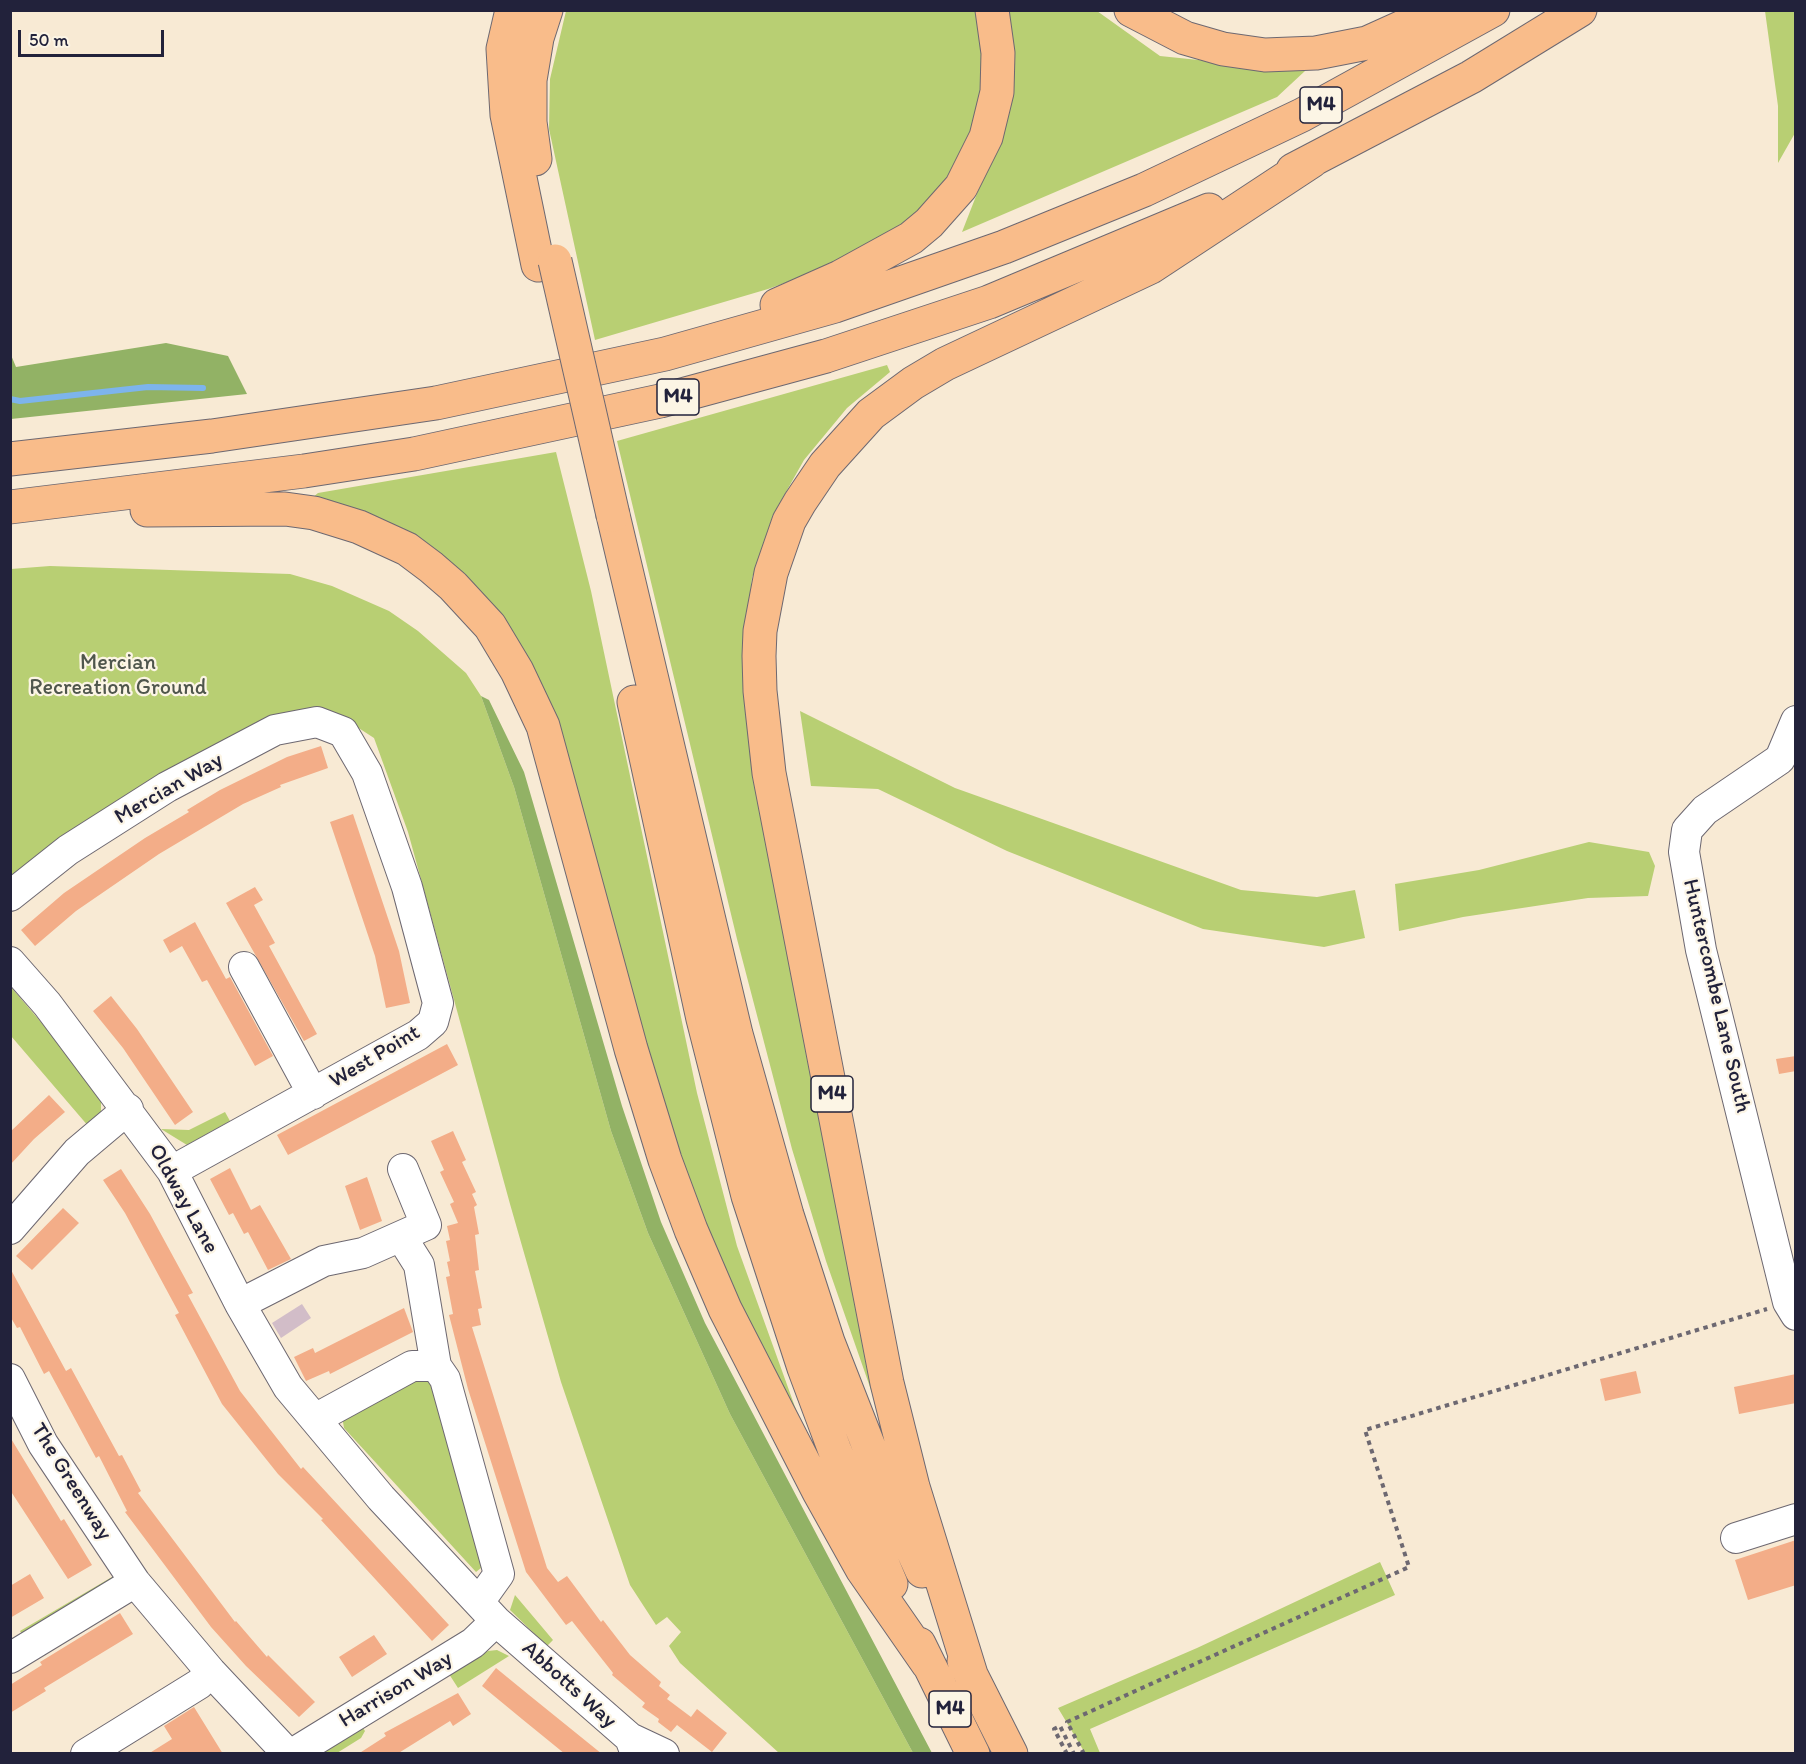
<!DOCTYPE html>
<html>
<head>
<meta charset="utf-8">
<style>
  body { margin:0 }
  #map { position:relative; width:1806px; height:1764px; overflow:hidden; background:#f8ead4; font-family:Itim,sans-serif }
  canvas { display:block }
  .frame { position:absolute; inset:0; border:12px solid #22223b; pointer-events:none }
  .scale { position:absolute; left:18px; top:30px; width:146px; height:27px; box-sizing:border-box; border:3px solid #22223b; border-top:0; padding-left:8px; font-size:18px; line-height:21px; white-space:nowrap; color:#22223b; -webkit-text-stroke:4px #fcf5e5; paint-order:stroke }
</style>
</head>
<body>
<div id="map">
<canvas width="1806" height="1764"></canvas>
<div class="frame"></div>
<div class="scale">50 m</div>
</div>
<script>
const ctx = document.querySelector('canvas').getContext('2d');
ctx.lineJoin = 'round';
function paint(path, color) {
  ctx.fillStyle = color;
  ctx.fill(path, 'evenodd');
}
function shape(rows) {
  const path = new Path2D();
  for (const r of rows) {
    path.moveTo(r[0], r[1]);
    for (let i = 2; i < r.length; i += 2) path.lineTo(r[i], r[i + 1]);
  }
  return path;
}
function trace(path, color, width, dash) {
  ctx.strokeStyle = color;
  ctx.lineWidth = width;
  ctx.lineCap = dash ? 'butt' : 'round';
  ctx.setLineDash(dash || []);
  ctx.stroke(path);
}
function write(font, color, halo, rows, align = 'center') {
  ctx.font = font + ' Itim,sans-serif';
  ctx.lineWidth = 4.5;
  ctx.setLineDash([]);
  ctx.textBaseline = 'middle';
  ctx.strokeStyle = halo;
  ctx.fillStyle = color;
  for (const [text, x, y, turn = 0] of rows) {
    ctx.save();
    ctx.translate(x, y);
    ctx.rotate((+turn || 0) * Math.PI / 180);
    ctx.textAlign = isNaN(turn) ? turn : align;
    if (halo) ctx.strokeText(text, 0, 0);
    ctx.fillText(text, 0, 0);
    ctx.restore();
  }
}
paint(shape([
  [302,1304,311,1318,281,1338,272,1323]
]), '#d2bdc8');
paint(shape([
  [976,10,983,43,982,90,976,116,965,146,952,171,935,196,912,218,849,256,807,275,768,289,595,340,549,129,550,79,566,11],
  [1007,11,1097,11,1160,56,1305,71,1277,97,962,232,987,168],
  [1765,11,1795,11,1795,133,1778,163,1778,106],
  [887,365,890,372,847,408,804,460,773,515,752,578,744,649,745,712,886,1433,826,1261,792,1149,737,939,617,441],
  [556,452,591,591,697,1093,737,1246,799,1418,740,1312,690,1191,648,1054,561,734,524,654,312,498,318,493],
  [50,566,290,574,332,586,389,611,418,631,466,673,481,696,514,787,611,1131,648,1233,730,1414,913,1753,779,1753,680,1663,669,1646,681,1632,667,1617,656,1625,630,1585,561,1382,510,1204,408,832,374,738,354,725,314,708,11,881,11,569],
  [800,711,955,788,1241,890,1317,897,1355,890,1365,938,1324,947,1203,929,1007,851,878,789,811,786],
  [1589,842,1649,852,1655,866,1648,896,1588,898,1463,917,1399,931,1395,884,1479,870],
  [10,986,101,1092,101,1113,89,1127,11,1036],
  [225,1112,230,1121,187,1145,161,1129,189,1130],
  [416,1378,431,1381,487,1563,476,1572,344,1428,342,1416],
  [1380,1562,1395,1595,1090,1729,1100,1753,1085,1753,1058,1708,1197,1648],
  [117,1574,117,1580,24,1638,20,1631],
  [515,1595,553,1640,547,1646,510,1610],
  [497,1650,509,1656,458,1688,449,1674,488,1651],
  [358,1721,365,1731,361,1738,337,1753,307,1754]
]), '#b8cf73');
paint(shape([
  [166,343,228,356,247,394,11,419,11,355,16,367],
  [481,696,489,700,524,772,622,1106,661,1222,705,1323,932,1753,913,1753,730,1414,648,1233,611,1131,514,787]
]), '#92b265');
trace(shape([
  [10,399,20,401,148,387,203,388]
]), '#7db4ec', 6);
paint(shape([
  [321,746,328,768,280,785,281,787,243,804,159,854,76,911,35,946,21,930,64,893,145,838,189,812,187,810,220,790,287,757],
  [353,814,399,951,410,1003,386,1008,375,956,330,822],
  [255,887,263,900,254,905,275,943,269,946,317,1034,304,1041,226,903],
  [195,922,226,979,230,977,273,1056,255,1066,207,980,202,982,182,946,170,953,163,940],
  [111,996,137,1029,193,1112,175,1125,123,1048,93,1011],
  [447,1044,458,1065,288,1155,277,1135],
  [1796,1056,1796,1071,1779,1074,1776,1059],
  [49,1095,65,1112,34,1139,10,1165,10,1132],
  [453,1131,466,1160,462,1162,476,1192,472,1194,477,1205,474,1207,479,1234,475,1235,479,1270,475,1271,482,1308,478,1309,481,1325,472,1327,547,1568,558,1582,567,1576,601,1622,603,1620,630,1655,661,1682,659,1686,670,1695,667,1699,691,1717,697,1709,727,1733,712,1752,677,1725,671,1732,658,1722,659,1719,642,1707,645,1703,612,1675,613,1673,572,1621,566,1625,526,1572,468,1389,449,1315,453,1314,446,1277,450,1276,447,1262,450,1261,446,1241,450,1240,447,1226,458,1223,450,1204,454,1202,440,1172,444,1170,431,1141],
  [230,1168,251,1210,260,1205,291,1259,268,1270,248,1232,244,1234,233,1213,229,1215,210,1179],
  [121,1169,150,1214,193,1293,188,1295,240,1391,301,1469,303,1467,449,1625,432,1641,321,1520,323,1519,278,1474,222,1404,175,1315,179,1313,125,1213,103,1180],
  [367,1177,382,1221,360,1230,345,1186],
  [63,1208,79,1223,32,1270,16,1256],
  [10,1268,66,1371,71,1368,119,1456,122,1455,141,1491,138,1493,235,1622,236,1621,267,1657,268,1655,315,1702,299,1717,246,1666,211,1627,125,1512,127,1511,99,1456,96,1458,49,1371,44,1374,20,1327,17,1328,10,1316],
  [404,1308,413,1332,330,1374,329,1371,306,1381,294,1357,313,1348,315,1353],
  [1636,1371,1641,1393,1605,1401,1600,1379],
  [1796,1374,1796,1403,1739,1414,1734,1387],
  [10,1437,61,1521,64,1519,92,1565,68,1579,10,1490],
  [1796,1540,1796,1585,1748,1600,1735,1560],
  [30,1574,44,1598,10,1618,10,1586],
  [120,1613,133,1634,44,1688,46,1691,10,1713,10,1685,42,1665,40,1662],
  [374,1635,387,1654,352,1677,339,1657],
  [496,1668,529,1695,602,1754,565,1754,522,1719,482,1686],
  [458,1693,471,1714,453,1726,450,1721,397,1754,358,1754,386,1736,384,1733],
  [194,1707,223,1754,148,1754,172,1739,164,1726]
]), '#f3ad88');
const minor = shape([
  [1796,721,1780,759,1705,810,1687,830,1684,852,1701,950,1788,1302,1796,1315],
  [10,896,68,850,167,787,275,730,317,722,343,732,367,773,407,887,438,1003,433,1022,418,1035,172,1171],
  [10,962,47,1004,172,1171,240,1304,288,1387,381,1498,496,1621,630,1738,636,1754],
  [244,967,313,1094],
  [10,1229,77,1152,128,1109],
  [407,1246,419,1265,436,1366],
  [240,1304,324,1261,363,1253,426,1225,403,1169],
  [10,1379,43,1444,135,1582,211,1672,288,1754],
  [315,1419,412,1366,436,1366,445,1379,499,1574,479,1602],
  [1736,1538,1796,1519],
  [10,1658,135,1582],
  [630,1738,664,1754],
  [86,1754,199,1684,211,1672],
  [292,1754,473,1643,496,1621]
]);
const highway = shape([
  [512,10,503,49,507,115,538,265],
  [1131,10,1185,38,1223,49,1265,55,1316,53,1367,43,1440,10],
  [535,159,530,122,530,80,537,38,546,10],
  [1293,170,1471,77,1580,10],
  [777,305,840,277,911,238,929,223,961,187,986,137,997,92,998,53,992,10],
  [10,459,212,436,436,403,665,354,835,306,1004,247,1144,190,1302,115,1493,10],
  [10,507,304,471,414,454,660,401,826,356,989,302,1209,210],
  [147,510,285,509,314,513,359,527,407,549,431,567,453,586,490,626,517,671,543,726,631,1049,665,1160,691,1230,725,1309,819,1492,862,1569,928,1664],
  [613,515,736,1034,787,1215,828,1342,891,1503,922,1571],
  [634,702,703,1019,748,1196,804,1368,835,1451,891,1584],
  [919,1644,973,1754],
  [964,1661,1011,1754],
  [973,1681,913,1487,887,1383,769,773,760,691,759,656,760,631,771,573,789,521,800,502,825,465,871,414,913,383,945,364,1151,267,1312,161]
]);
trace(minor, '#6d6871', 32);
trace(highway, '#6d6871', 35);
trace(shape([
  [1067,1754,1054,1729,1060,1726,1074,1754],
  [1084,1754,1067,1722,1409,1567,1365,1430,1767,1309]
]), '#6d6871', 4, [4.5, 4.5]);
trace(minor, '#fff', 30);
trace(highway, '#f9bc8a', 33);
const highwayBridge = shape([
  [555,261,613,515]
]);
trace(highwayBridge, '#6d6871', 35, []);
trace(highwayBridge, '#f9bc8a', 33);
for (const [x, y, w] of [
  [1321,105,42],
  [678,397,42],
  [832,1094,42],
  [950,1709,42]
]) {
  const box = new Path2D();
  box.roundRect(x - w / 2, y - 18, w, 36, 4.5);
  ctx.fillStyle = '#fcf5e5';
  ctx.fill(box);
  trace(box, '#22223b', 1.5);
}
write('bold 21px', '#22223b', null, [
  ["M4",1321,105],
  ["M4",678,397],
  ["M4",832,1094],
  ["M4",950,1709]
]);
write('22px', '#4f564c', '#fcf5e5', [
  ["Mercian",118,663],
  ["Recreation Ground",118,688]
]);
write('22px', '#22223b', '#fcf5e5', [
  ["Mercian Way",169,789,-30],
  ["Huntercombe Lane South",1716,996,77],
  ["West Point",375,1057,-31],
  ["Oldway Lane",183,1199,61],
  ["The Greenway",71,1482,58],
  ["Abbotts Way",569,1685,42],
  ["Harrison Way",396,1690,-31]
]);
</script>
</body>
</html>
